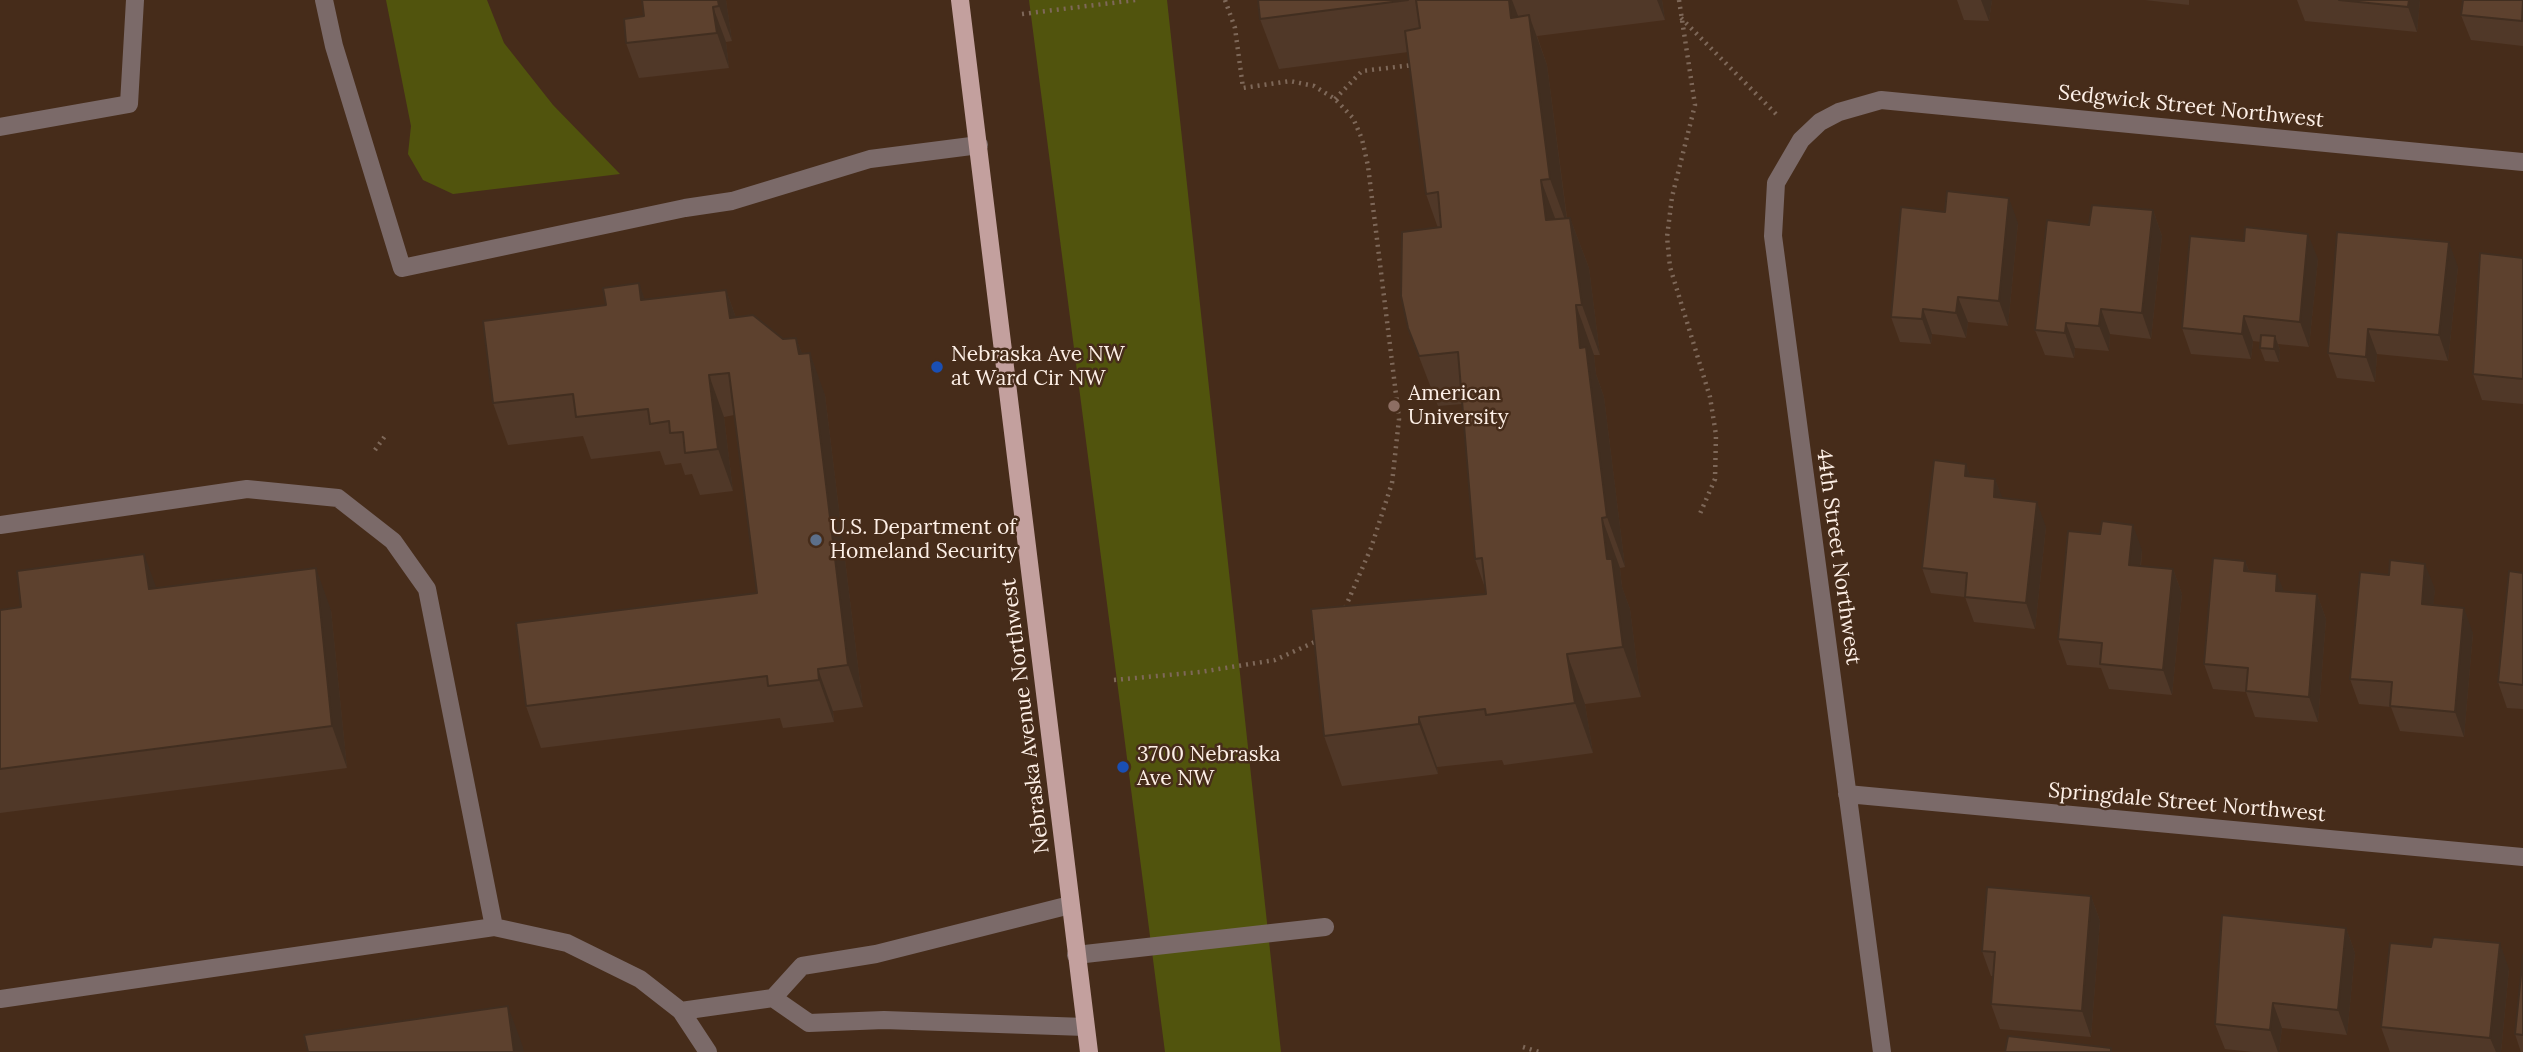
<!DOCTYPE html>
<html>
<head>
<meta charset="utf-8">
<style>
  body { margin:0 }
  canvas { display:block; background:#462c1a }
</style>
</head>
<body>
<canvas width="2523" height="1052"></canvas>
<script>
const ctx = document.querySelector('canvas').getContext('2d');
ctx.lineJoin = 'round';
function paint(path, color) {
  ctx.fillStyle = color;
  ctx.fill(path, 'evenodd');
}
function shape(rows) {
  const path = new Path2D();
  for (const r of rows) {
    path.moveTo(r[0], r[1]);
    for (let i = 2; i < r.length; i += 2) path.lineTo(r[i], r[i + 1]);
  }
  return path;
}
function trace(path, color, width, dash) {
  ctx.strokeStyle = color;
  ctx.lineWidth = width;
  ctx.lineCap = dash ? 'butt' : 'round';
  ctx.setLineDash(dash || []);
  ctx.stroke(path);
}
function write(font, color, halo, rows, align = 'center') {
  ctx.font = font + ' Lora,serif';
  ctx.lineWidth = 5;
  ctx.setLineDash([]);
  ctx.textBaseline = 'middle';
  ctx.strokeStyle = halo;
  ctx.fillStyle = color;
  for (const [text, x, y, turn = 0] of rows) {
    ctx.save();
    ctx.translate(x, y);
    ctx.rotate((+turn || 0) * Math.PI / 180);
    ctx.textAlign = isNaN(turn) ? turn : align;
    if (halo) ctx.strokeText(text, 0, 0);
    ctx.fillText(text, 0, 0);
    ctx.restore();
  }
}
paint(shape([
  [386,0,487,0,504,43,553,105,620,174,453,194,423,180,408,154,411,126],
  [1029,0,1167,0,1281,1052,1165,1052]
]), '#51540d');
trace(shape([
  [1225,0,1235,28,1243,88,1290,81,1314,86,1335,99,1353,118,1362,139,1368,166,1399,419,1392,483,1371,548,1345,608],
  [1679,0,1695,105,1672,197,1667,237,1670,267,1710,397,1716,435,1715,479,1699,516],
  [1022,14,1136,0],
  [1681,18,1776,114],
  [1335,99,1362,71,1413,65],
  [375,450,385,436],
  [1114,680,1200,672,1275,660,1317,641],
  [1523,1047,1539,1052]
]), '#7e6859', 4.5, [2, 5]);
trace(shape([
  [324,0,334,46,402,268,685,208,732,201,870,159,979,145],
  [0,127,129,104,135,0],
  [0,525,247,489,338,498,393,541,427,589,494,927],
  [1076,955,1325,927],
  [773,998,809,1023,884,1020,1085,1027],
  [0,999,494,927,567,943,640,979,681,1011,708,1052],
  [681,1011,773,998,802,966,876,954,1070,905]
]), '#7b6a69', 18);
trace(shape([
  [1847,794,2523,857],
  [1882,1052,1773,236,1776,183,1801,140,1820,122,1839,112,1881,100,2523,162]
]), '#7b6a69', 18);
trace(shape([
  [960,0,1089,1052]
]), '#c3a09e', 18);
paint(shape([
  [642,0,726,0,732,41,726,42,729,68,639,78,626,43,644,16],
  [1258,0,1662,0,1665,20,1537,36,1547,65,1567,218,1570,218,1589,268,1600,355,1594,355,1596,374,1604,397,1625,567,1620,568,1622,587,1630,609,1641,697,1585,704,1593,753,1504,765,1502,760,1437,767,1438,774,1342,786,1324,736,1486,594,1485,588,1475,559,1462,404,1438,406,1408,328,1438,228,1426,194,1408,52,1279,69,1260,19],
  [1957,0,1992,0,1989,21,1964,20],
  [2145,0,2189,0,2189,5],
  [2297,0,2420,0,2417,32,2305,21],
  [2523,0,2523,46,2471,40,2461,15],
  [2153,210,2162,236,2151,339,2110,334,2109,351,2075,348,2074,358,2045,355,2035,330,2089,225],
  [2018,223,2008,326,1968,322,1966,338,1932,334,1931,344,1900,342,1891,317],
  [2523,258,2523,404,2482,400,2473,374],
  [2318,259,2309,347,2278,344,2280,350,2279,362,2265,361,2260,348,2261,342,2253,341,2251,359,2191,354,2182,328],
  [2458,267,2448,361,2377,354,2375,382,2337,378,2328,353],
  [639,283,644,300,726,290,736,318,783,339,796,338,802,354,825,395,863,707,833,711,834,722,783,728,780,718,541,748,526,706,757,593,734,415,724,417,733,491,700,495,692,474,685,475,681,463,665,465,660,451,591,459,583,436,508,445,493,403,606,305],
  [1966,464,1970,476,1995,479,2002,498,2046,527,2035,629,1974,622,1965,597,1931,593,1922,568],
  [2142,550,2141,566,2173,569,2182,594,2172,695,2109,689,2101,668,2067,665,2058,639],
  [2245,561,2249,571,2284,591,2317,594,2326,619,2318,722,2255,717,2246,692,2213,689,2204,664],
  [2523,573,2523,709,2507,708,2498,682],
  [157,588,331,610,347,768,0,813,0,610],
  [2435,589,2433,605,2473,633,2464,737,2400,731,2391,707,2359,704,2350,679],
  [2091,896,2100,921,2091,1037,2000,1029,1991,1004,1993,976,1991,976,1982,951],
  [2346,928,2355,953,2347,1035,2282,1028,2279,1052,2253,1052,2225,1049,2215,1024],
  [2523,955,2523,1052,2521,1052,2515,1034],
  [2509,969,2501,1052,2390,1052,2381,1027]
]), '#503828');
paint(shape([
  [718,0,726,0,732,41,719,6],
  [1509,0,1512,0,1526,37,1511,18],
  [1657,0,1662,0,1665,20],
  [1981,0,1992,0,1989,21],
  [2409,0,2420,0,2417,32,2408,7],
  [713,7,726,42,729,68,717,33],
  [1529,15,1547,65,1568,228,1550,179],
  [1541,180,1559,229,1546,220],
  [2009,198,2018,223,2008,326,1999,301],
  [2153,210,2162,236,2151,339,2142,313],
  [1570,218,1589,268,1600,355,1582,305],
  [2308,234,2318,259,2309,347,2300,322],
  [2449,242,2458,267,2448,361,2439,335],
  [639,283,654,325,641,300],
  [726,290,741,332,730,318],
  [1958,297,1968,322,1966,338,1956,313],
  [1576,305,1594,355,1596,374,1604,397,1625,567,1607,517,1580,348],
  [1923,309,1932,334,1931,344,1922,319],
  [2101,309,2110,334,2109,351,2099,326],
  [2244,316,2253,341,2251,359,2242,334],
  [2066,323,2075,348,2074,358,2065,333],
  [2368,329,2377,354,2375,382,2366,357],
  [2275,336,2280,350,2279,362,2274,349],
  [796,338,812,379,799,354],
  [810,353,825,395,863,707,848,665],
  [709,375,724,417,733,491,718,449],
  [1966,464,1975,489,1965,476],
  [1995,479,2005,504,1994,497],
  [2037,502,2046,527,2035,629,2026,603],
  [1602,518,1620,568,1622,587,1630,609,1641,697,1623,647,1607,559],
  [2133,525,2142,550,2138,590,2129,565],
  [144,554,159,595,149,589],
  [2245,561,2255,586,2244,571],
  [2425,564,2435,589,2431,630,2422,604],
  [316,568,331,610,347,768,332,726],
  [2173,569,2182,594,2172,695,2163,670],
  [2277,574,2287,599,2276,591],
  [2317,594,2326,619,2318,722,2309,697],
  [2464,608,2473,633,2464,737,2455,712],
  [1567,654,1585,704,1593,753,1575,703],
  [818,669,833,711,834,722,819,680],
  [1419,717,1437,767,1438,774,1419,724],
  [2091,896,2100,921,2091,1037,2082,1011],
  [2346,928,2355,953,2347,1035,2338,1010],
  [2500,943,2509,969,2501,1052,2496,1052,2490,1038],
  [2273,1003,2282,1028,2279,1052,2278,1052,2270,1030],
  [508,1006,523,1047,524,1052,514,1052]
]), '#412e20');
const building = shape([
  [642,0,718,0,719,6,713,7,717,33,626,43,624,19,644,16,642,0],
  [1258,0,1408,0,1260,19,1258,0],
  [1416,0,1509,0,1511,18,1529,15,1550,179,1541,180,1546,220,1570,218,1582,305,1576,305,1580,348,1586,347,1607,517,1602,518,1607,559,1612,559,1623,647,1567,654,1575,703,1486,715,1485,709,1419,717,1419,724,1324,736,1311,609,1486,594,1482,558,1475,559,1458,352,1419,356,1408,328,1401,296,1402,232,1441,227,1438,192,1426,194,1405,31,1420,28,1416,0],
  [2339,0,2409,0,2408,7,2339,0],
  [2463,0,2523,0,2522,21,2461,15,2463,0],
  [1947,191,2009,198,1999,301,1958,297,1956,313,1923,309,1922,319,1891,317,1901,207,1945,212,1947,191],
  [2092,205,2153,210,2142,313,2101,309,2099,326,2066,323,2065,333,2035,330,2047,220,2089,225,2092,205],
  [2245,227,2308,234,2300,322,2244,316,2242,334,2182,328,2190,236,2244,241,2245,227],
  [2337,232,2449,242,2439,335,2368,329,2366,357,2328,353,2337,232],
  [2480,253,2523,258,2523,379,2473,374,2480,253],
  [639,283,641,300,726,290,730,318,753,315,783,339,796,338,799,354,810,353,848,665,818,669,819,680,768,686,767,676,526,706,516,623,757,593,729,373,709,375,718,449,685,453,683,432,670,433,669,421,650,424,648,409,576,417,573,394,493,403,483,321,606,305,603,288,639,283],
  [2261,335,2275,336,2274,349,2260,348,2261,335],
  [1934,460,1966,464,1965,476,1995,479,1994,497,2037,502,2026,603,1965,597,1967,573,1922,568,1934,460],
  [2102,521,2133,525,2129,565,2173,569,2163,670,2100,664,2102,643,2058,639,2068,531,2100,534,2102,521],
  [144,554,149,589,316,568,332,726,0,769,0,610,21,607,17,571,144,554],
  [2213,558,2245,561,2244,571,2277,574,2276,591,2317,594,2309,697,2246,691,2248,668,2204,664,2213,558],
  [2390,560,2425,564,2422,604,2464,608,2455,712,2390,706,2392,682,2350,679,2360,572,2389,575,2390,560],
  [2509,571,2523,573,2523,685,2498,682,2509,571],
  [1987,887,2091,896,2082,1011,1991,1004,1995,952,1982,951,1987,887],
  [2222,915,2346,928,2338,1010,2273,1003,2270,1030,2215,1024,2222,915],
  [2433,937,2500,943,2490,1038,2381,1027,2390,943,2431,947,2433,937],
  [2523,955,2523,1035,2515,1034,2523,955],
  [508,1006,514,1052,308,1052,304,1035,508,1006],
  [2008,1036,2111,1048,2111,1052,2005,1052,2008,1036]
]);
paint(building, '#5d412e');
trace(building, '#412e20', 2);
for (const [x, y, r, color] of [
  [937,367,7,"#1a4fb4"],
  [1394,406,7,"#8d6e63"],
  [816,540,7,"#5c6f8a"],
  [1123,767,7,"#1a4fb4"]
]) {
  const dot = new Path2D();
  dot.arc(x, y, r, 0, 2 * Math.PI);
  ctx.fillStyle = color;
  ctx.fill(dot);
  trace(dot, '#462c1a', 2.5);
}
write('21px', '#fdefe6', '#462c1a', [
  ["Sedgwick Street Northwest",2191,107,6],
  ["44th Street Northwest",1838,557,82],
  ["Nebraska Avenue Northwest",1026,716,-97],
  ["Springdale Street Northwest",2187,803,5]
]);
write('21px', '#fdefe6', '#462c1a', [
  ["Nebraska Ave NW",951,355],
  ["at Ward Cir NW",951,379],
  ["American",1408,394],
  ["University",1408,418],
  ["U.S. Department of",830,528],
  ["Homeland Security",830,552],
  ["3700 Nebraska",1137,755],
  ["Ave NW",1137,779]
], 'left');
</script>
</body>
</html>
